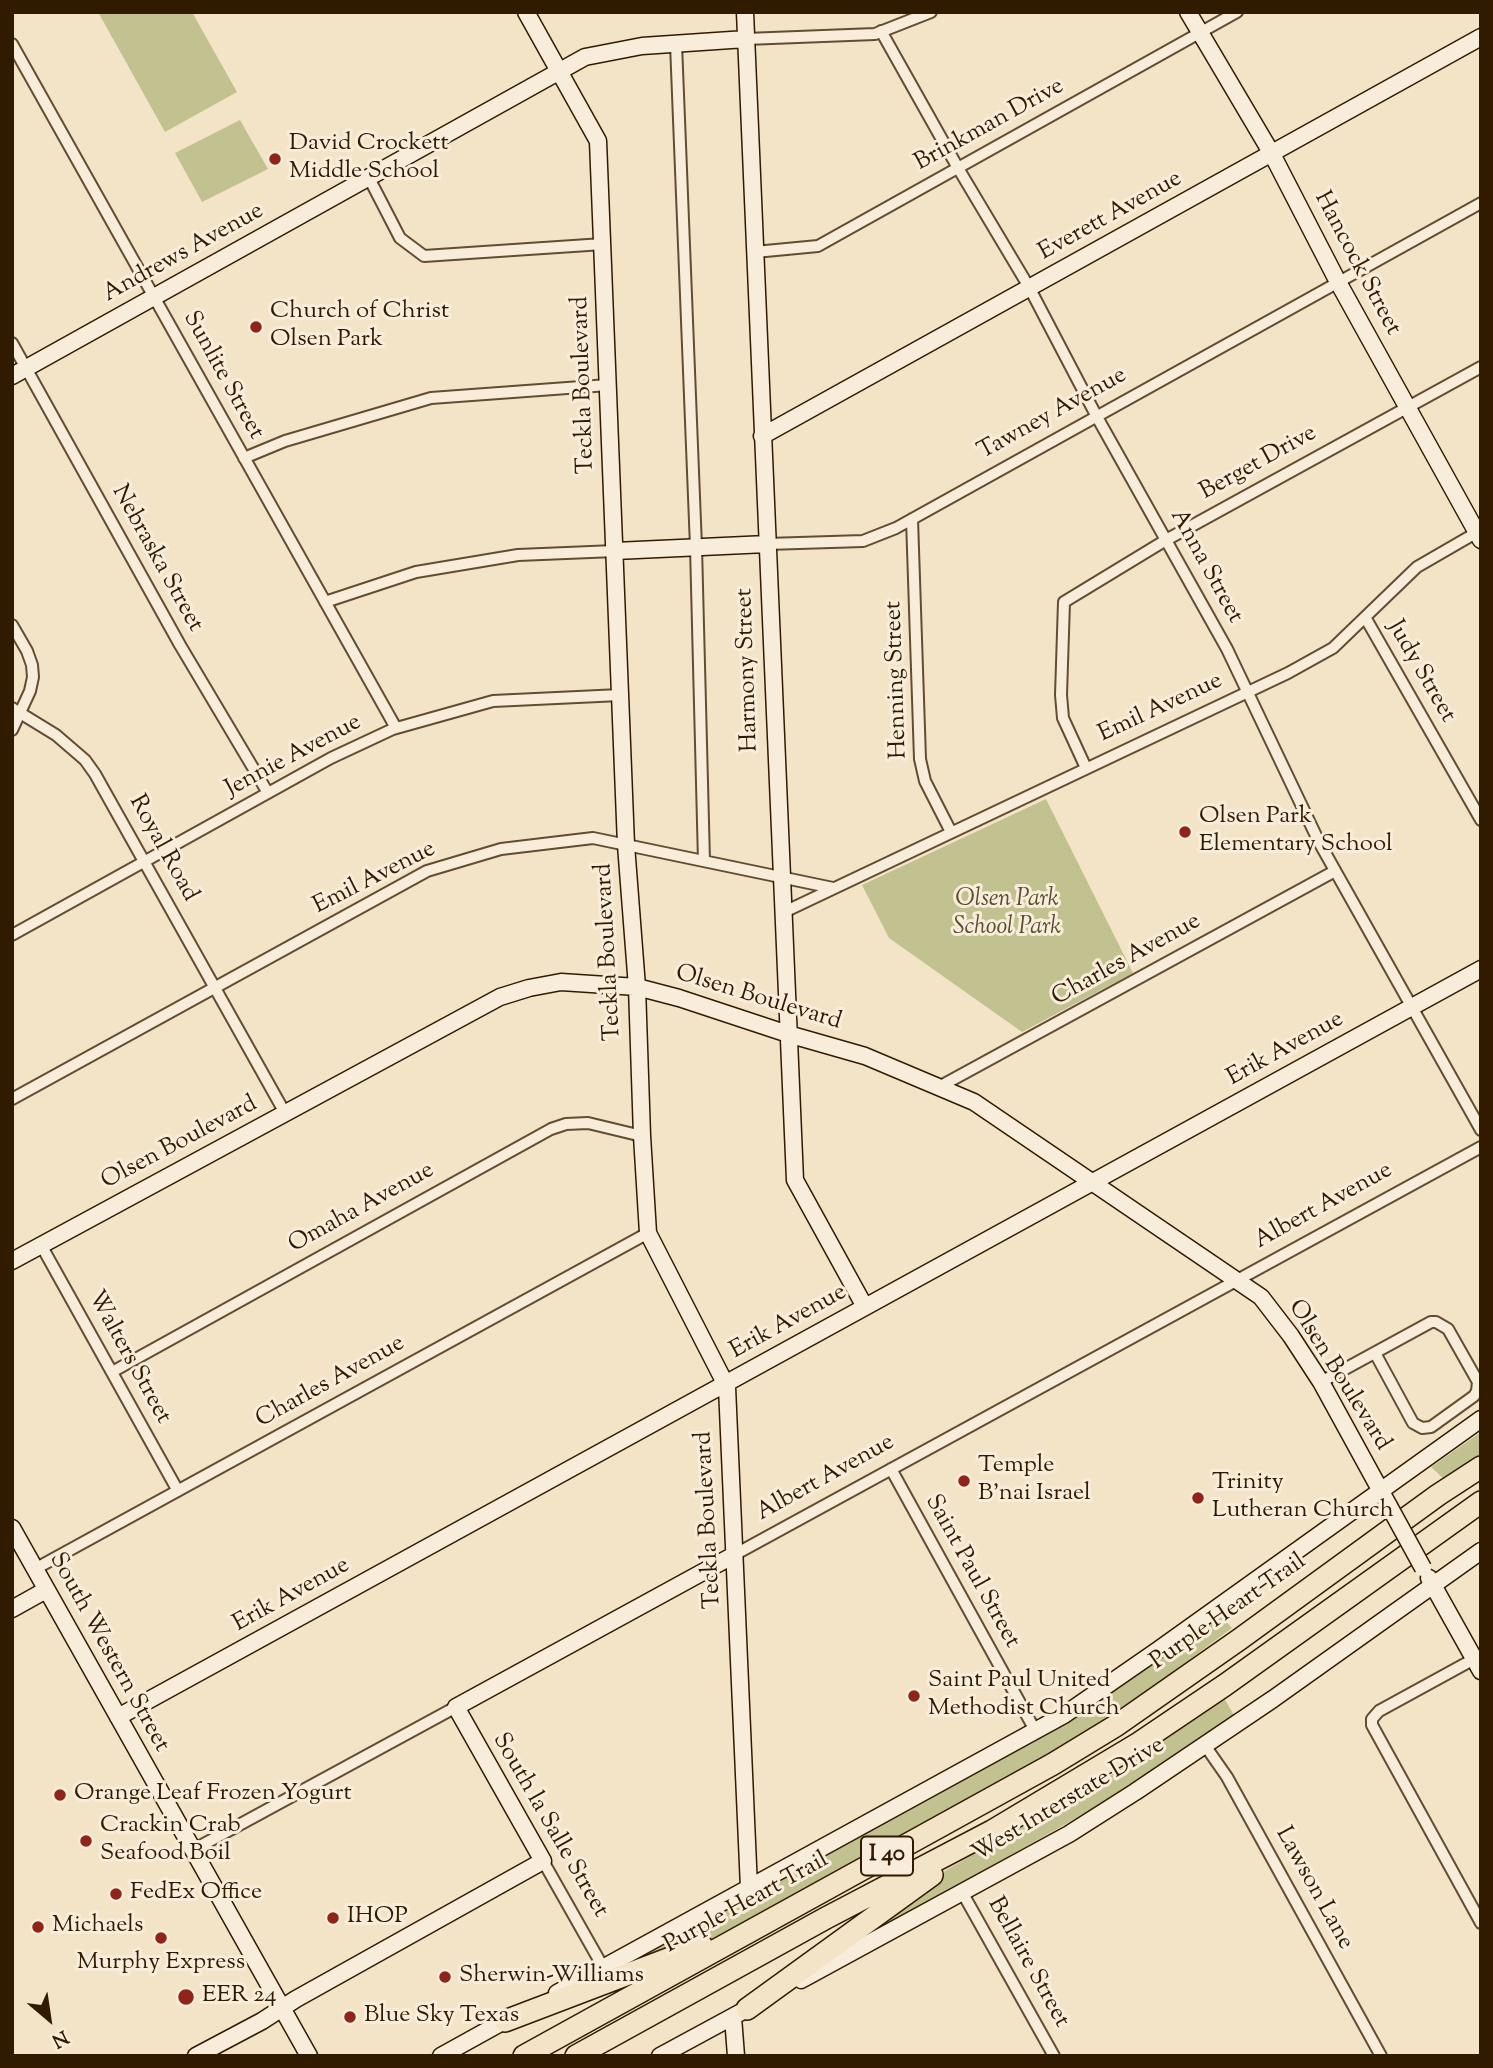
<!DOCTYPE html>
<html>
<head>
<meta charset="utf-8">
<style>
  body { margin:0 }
  #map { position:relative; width:1493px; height:2068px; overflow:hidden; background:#f4e4c7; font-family:"Sorts Mill Goudy",serif }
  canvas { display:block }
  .frame { position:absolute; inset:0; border:14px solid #311b00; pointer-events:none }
  .north { position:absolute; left:14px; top:1984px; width:70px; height:70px; -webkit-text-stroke:5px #f8eddb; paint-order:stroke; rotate:151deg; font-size:19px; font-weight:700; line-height:28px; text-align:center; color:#311b00 }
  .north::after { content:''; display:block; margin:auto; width:24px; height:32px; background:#311b00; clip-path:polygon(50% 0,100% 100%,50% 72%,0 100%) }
</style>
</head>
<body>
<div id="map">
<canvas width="1493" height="2068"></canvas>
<div class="frame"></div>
<div class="north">N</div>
</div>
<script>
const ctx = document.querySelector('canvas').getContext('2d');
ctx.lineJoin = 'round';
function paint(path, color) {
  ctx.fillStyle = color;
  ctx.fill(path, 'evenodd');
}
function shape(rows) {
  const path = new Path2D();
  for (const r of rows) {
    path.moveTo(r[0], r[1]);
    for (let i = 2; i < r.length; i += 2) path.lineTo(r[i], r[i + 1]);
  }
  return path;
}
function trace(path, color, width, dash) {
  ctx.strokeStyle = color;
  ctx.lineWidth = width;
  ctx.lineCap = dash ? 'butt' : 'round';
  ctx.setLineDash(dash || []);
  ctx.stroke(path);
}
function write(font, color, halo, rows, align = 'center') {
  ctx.font = font + ' "Sorts Mill Goudy",serif';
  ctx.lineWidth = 6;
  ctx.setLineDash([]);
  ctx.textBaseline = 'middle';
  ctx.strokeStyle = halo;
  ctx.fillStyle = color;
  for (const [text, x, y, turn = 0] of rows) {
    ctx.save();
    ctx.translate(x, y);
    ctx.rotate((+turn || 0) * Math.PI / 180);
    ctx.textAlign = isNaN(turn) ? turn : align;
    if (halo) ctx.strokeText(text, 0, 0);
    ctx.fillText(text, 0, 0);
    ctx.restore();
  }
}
paint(shape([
  [98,12,192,12,237,92,165,132],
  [240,120,268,169,202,202,175,153],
  [1046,799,1133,973,1022,1032,889,938,862,885],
  [1481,1432,1481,1455,1445,1480,1431,1467],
  [1219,1614,1232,1628,1166,1677,1055,1753,743,1925,670,1956,594,1980,1032,1740],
  [1224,1698,1235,1717,1133,1786,837,1953,835,1949,948,1869,1110,1776]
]), '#c2c291');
const street = shape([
  [881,31,958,168,1029,287,1097,417,1227,649,1319,842,1481,1130],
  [746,39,875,34,931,12],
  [12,44,396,728],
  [676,44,696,547,704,861],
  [369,178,400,238,424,256,603,244],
  [755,252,818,246,1237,12],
  [12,343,180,645,268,793],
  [244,458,285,441,431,398,608,385],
  [912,519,920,759,925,781,951,832],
  [767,544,863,541,896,528,1481,203],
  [325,602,416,572,518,555,615,551],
  [1365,617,1481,820],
  [12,625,27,651,32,665,33,677,30,691,12,730],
  [12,708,56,735,85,760,95,774,285,1113],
  [1086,768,1063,718,1061,695,1064,602,1166,540,1481,367],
  [782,913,1288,673,1333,648,1417,567,1481,530],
  [12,935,331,758,393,729,493,701,620,695],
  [939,1087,1335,871],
  [12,1099,427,871,501,849,593,838,833,888],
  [41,1245,178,1491],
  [112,1372,551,1129,566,1124,588,1123,642,1136],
  [1321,1382,1431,1322,1436,1322,1448,1329,1478,1382,1477,1391,1474,1396,1431,1427,1422,1428,1413,1423,1375,1353],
  [891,1469,1036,1732],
  [734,1555,1481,1147],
  [35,1569,648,1233],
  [1474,1659,1379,1711,1372,1719,1372,1725,1481,1923],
  [1204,1744,1227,1777,1381,2056],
  [193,1850,456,1707],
  [543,1861,603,1967],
  [962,1892,1054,2056]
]);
const secondary = shape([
  [526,12,598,141,626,845,637,987,642,1136,648,1233,727,1387,749,1888],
  [745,12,795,1180,865,1307],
  [1188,12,1272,154,1338,282,1481,540],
  [12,376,585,57,642,46,746,39],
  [762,436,1481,37],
  [615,551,767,544],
  [12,1261,500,997,529,988,561,982,637,987,679,998,788,1034,865,1056,974,1102,1261,1297,1291,1336,1321,1382,1389,1506],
  [12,1528,309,2056],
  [1429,1578,1481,1671],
  [12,1609,46,1590],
  [118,1717,1481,969],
  [801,1980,1069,1834,1135,1792,1273,1699,1481,1551],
  [557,1993,1064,1715,1158,1650,1481,1419],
  [733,2017,736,2056],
  [196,2056,262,2021,296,1999,543,1861,456,1707,734,1555],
  [441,2056,515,2015],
  [660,2056,756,2004]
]);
const highway = shape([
  [747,2009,932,1875],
  [505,2021,702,1946],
  [524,2056,1053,1764,1117,1725,1240,1639,1438,1495,1481,1467],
  [576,2056,826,1918,992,1831,1139,1743,1225,1685,1481,1502]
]);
trace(street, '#624d32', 14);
trace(secondary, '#311b00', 19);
trace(highway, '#311b00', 24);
trace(street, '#f8eddb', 10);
trace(secondary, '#f8eddb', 16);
trace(highway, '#f4e4c7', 21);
const secondaryBridge = shape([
  [1389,1506,1423,1568]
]);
trace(secondaryBridge, '#311b00', 19, []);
trace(secondaryBridge, '#f8eddb', 16);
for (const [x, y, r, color] of [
  [275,159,7,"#8f2418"],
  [256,327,7,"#8f2418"],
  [1185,832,7,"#8f2418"],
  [964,1481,7,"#8f2418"],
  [1198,1498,7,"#8f2418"],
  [914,1696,7,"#8f2418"],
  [60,1795,7,"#8f2418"],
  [86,1841,7,"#8f2418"],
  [116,1894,7,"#8f2418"],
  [333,1918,7,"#8f2418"],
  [38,1927,7,"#8f2418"],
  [161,1938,7,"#8f2418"],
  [445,1977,7,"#8f2418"],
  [186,1997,9,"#8f2418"],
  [350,2017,7,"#8f2418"]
]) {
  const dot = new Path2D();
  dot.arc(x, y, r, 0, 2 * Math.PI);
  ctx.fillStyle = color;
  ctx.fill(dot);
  trace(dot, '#f8eddb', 2.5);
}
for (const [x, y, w] of [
  [887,1856,52]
]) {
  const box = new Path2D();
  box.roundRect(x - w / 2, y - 19.5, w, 39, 5);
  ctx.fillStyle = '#f8eddb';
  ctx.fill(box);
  trace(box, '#311b00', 2);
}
write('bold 23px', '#311b00', null, [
  ["I 40",887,1856]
]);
write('24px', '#311b00', '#f8eddb', [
  ["Brinkman Drive",990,126,-29],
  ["Everett Avenue",1111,217,-29],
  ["Andrews Avenue",184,254,-29],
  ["Hancock Street",1356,264,62],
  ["Sunlite Street",222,376,61],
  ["Teckla Boulevard",585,385,-92],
  ["Tawney Avenue",1053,415,-29],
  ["Berget Drive",1259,464,-29],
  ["Nebraska Street",156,559,61],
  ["Anna Street",1205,567,61],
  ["Harmony Street",749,670,-92],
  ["Judy Street",1420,672,60],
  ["Henning Street",898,680,-92],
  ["Emil Avenue",1161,709,-25],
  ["Jennie Avenue",294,757,-28],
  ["Royal Road",162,849,61],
  ["Emil Avenue",375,879,-27],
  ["Teckla Boulevard",610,952,-93],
  ["Charles Avenue",1127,961,-29],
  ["Olsen Boulevard",758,999,17],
  ["Erik Avenue",1286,1050,-29],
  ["Olsen Boulevard",180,1144,-28],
  ["Albert Avenue",1324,1207,-29],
  ["Omaha Avenue",362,1209,-29],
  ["Erik Avenue",789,1323,-29],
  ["Walters Street",128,1358,61],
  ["Olsen Boulevard",1338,1376,58],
  ["Charles Avenue",331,1383,-29],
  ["Albert Avenue",826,1479,-29],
  ["Teckla Boulevard",710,1520,-93],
  ["Saint Paul Street",971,1572,61],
  ["Erik Avenue",292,1596,-29],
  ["Purple Heart Trail",1229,1613,-35],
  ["South Western Street",108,1653,61],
  ["West Interstate Drive",1069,1801,-31],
  ["South la Salle Street",549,1826,60],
  ["Lawson Lane",1313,1889,61],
  ["Purple Heart Trail",747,1904,-29],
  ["Bellaire Street",1027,1963,61]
]);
write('24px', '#311b00', '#f8eddb', [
  ["David Crockett",289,145],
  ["Middle School",289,173],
  ["Church of Christ",270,313],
  ["Olsen Park",270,341],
  ["Olsen Park",1199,818],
  ["Elementary School",1199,846],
  ["Temple",978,1467],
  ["B'nai Israel",978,1495],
  ["Trinity",1212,1484],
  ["Lutheran Church",1212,1512],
  ["Saint Paul United",928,1682],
  ["Methodist Church",928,1710],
  ["Orange Leaf Frozen Yogurt",74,1795],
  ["Crackin Crab",100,1827],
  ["Seafood Boil",100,1855],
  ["FedEx Office",130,1894],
  ["IHOP",347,1918],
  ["Michaels",52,1927],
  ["Murphy Express",161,1964,"center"],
  ["Sherwin-Williams",459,1977],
  ["EER 24",202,1997],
  ["Blue Sky Texas",364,2017]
], 'left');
write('italic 24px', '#5c4d2c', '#f8eddb', [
  ["Olsen Park",1007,901],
  ["School Park",1007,929]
]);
</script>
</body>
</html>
